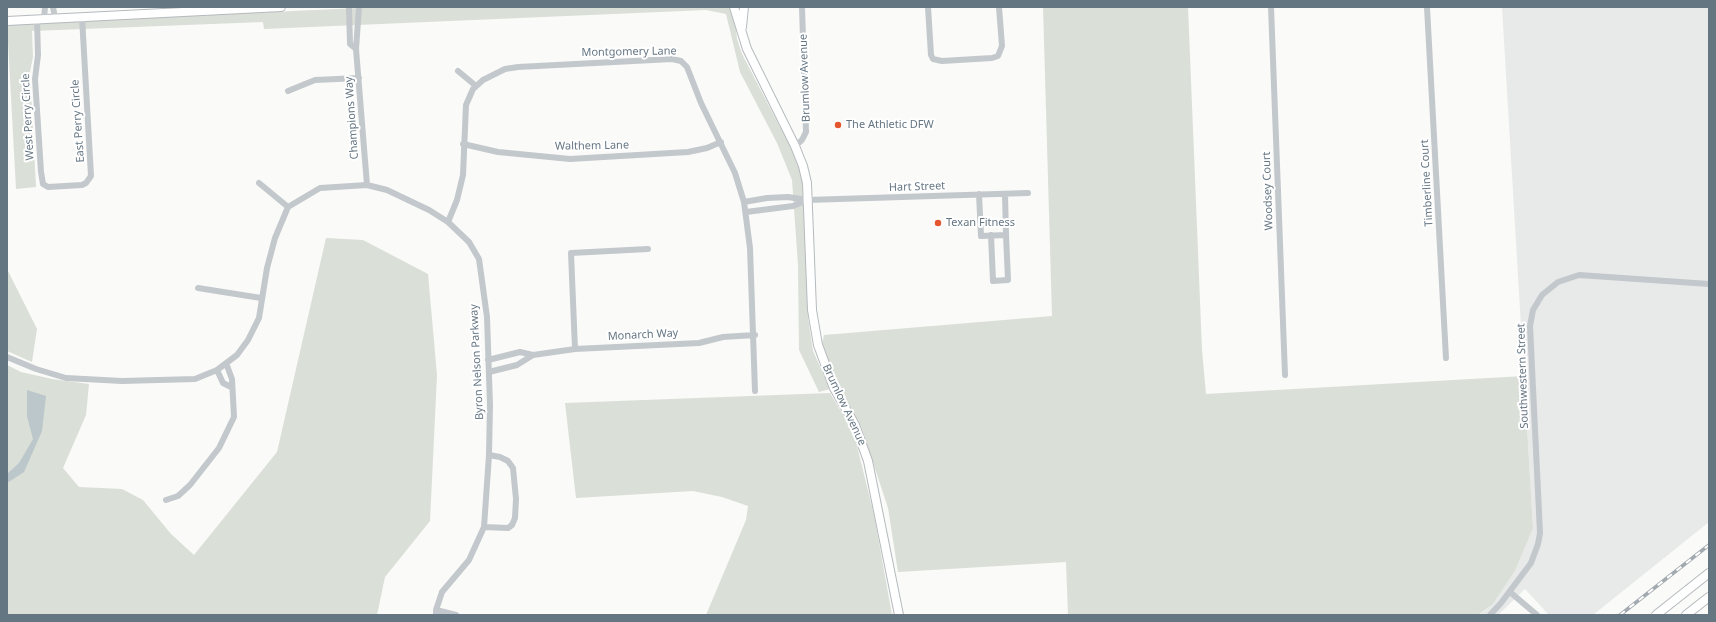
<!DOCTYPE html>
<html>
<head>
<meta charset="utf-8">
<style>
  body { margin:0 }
  #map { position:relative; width:1716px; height:622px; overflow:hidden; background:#fafaf8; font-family:"Noto Sans",sans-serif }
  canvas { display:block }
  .frame { position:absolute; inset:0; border:8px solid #657683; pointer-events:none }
</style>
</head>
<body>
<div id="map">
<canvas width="1716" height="622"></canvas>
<div class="frame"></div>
</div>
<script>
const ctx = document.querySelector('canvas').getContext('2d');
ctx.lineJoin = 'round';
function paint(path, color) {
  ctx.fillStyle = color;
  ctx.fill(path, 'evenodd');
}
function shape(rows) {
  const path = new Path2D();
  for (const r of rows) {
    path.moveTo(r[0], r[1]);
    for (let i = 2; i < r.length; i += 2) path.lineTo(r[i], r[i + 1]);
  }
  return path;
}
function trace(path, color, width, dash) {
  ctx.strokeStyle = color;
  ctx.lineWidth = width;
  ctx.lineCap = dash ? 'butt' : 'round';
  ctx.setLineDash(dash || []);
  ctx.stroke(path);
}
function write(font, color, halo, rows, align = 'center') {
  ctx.font = font + ' "Noto Sans",sans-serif';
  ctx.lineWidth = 4;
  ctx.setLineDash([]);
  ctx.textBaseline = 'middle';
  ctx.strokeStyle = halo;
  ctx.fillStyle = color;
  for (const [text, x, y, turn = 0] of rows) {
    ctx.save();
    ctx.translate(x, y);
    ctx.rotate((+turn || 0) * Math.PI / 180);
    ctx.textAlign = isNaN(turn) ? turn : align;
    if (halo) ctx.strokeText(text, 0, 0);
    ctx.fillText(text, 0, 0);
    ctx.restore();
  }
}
paint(shape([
  [1502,7,1709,7,1709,522,1593,615,1549,615,1525,589,1498,615,1479,615,1493,604,1515,571,1533,528]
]), '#e8e9e9');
paint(shape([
  [381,7,731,7,734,12,737,39,742,54,797,160,803,182,808,318,813,351,830,389,819,392,799,350,798,265,792,180,777,143,740,72,726,14,706,10,264,29,263,22,32,31,33,57,30,72,36,187,16,189,7,24],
  [1043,7,1188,7,1202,350,1206,394,1524,376,1533,528,1515,571,1493,604,1478,615,1068,615,1066,562,898,572,888,508,861,426,831,373,822,344,824,335,1052,316],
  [326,238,363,240,428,274,437,375,430,521,385,577,377,615,7,615,7,365,21,372,52,379,89,384,86,415,63,468,79,487,122,489,143,500,171,534,194,555,277,452],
  [7,269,37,329,32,362,7,351],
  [830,393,845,418,856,442,874,515,892,615,706,615,746,520,748,506,722,497,693,491,576,498,565,403]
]), '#dadfd7');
paint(shape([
  [27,390,46,396,42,431,24,472,7,483,7,474,19,463,33,439,27,416]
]), '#bbc7cb');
const major = shape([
  [734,7,747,49,795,146,803,166,807,183,812,310,818,345,834,388,855,425,868,461,899,615],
  [7,21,281,7],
  [742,27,744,7],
  [1656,615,1709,573],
  [1686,615,1709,597]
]);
trace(major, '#b5babe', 10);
trace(shape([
  [53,7,55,18],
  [349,7,350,44,356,49],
  [359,7,356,49,367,185],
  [928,7,931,55,933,59,942,61,992,58,998,56,1002,46,999,7],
  [1271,7,1285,375],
  [1427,7,1446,358],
  [37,19,38,55,35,79,41,172,43,184,48,187,82,185,86,183,91,176,82,17],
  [44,19,45,7],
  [458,71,476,86],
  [288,91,315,80,359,78],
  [463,144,498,152,570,159,688,152,707,148,721,142],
  [795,146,802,140,806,132,802,7],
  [259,183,288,207],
  [979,194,981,236,1006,235,1005,194],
  [744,202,767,198,788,197,807,200,1028,193],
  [746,212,793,206,807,200],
  [448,222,457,200,463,175,466,105,473,89,483,80,505,69,518,67,672,59,681,61,687,67,701,103,735,173,744,202,750,248,755,391],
  [991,235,993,281,1008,280,1006,235],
  [198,288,261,298],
  [575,349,571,253,648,249],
  [7,357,36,369,66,378,122,381,195,379,217,370,237,355,248,340,259,318,267,268,275,238,288,207,320,188,367,185,387,190,429,210,448,222,469,242,479,259,487,317,490,405,489,455,484,527,469,560,442,592,436,610,436,615],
  [488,360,520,352,533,355],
  [217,370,223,383,231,387],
  [489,372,517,365,533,355,575,349,699,343,723,337,755,335],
  [166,500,178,496,190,485,219,448,234,417,232,379,226,363],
  [484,527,508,528,512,525,515,518,516,499,513,468,508,461,500,457,489,455],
  [1510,592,1537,615],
  [436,610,456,615],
  [1490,615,1501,603,1531,563,1538,544,1540,533,1530,326,1533,310,1542,295,1558,282,1579,275,1709,284]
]), '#c3c8cc', 6);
trace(major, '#fff', 8);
const rail = shape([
  [1620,615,1709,545]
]);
trace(rail, '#a2aab0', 3.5);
trace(rail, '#fff', 2, [6]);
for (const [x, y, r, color] of [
  [838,125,4,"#e4572e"],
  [938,223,4,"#e4572e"]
]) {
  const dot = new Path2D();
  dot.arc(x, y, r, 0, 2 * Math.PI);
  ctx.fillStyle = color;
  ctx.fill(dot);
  trace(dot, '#fff', 1.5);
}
write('11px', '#657683', '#fff', [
  ["Montgomery Lane",629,52,-1],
  ["Brumlow Avenue",805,78,-92],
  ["West Perry Circle",28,117,-93],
  ["Champions Way",352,118,-94],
  ["East Perry Circle",78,121,-94],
  ["Walthem Lane",592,146,-1],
  ["Timberline Court",1427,183,-93],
  ["Hart Street",917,187,-2],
  ["Woodsey Court",1268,191,-92],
  ["Monarch Way",643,335,-3],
  ["Byron Nelson Parkway",477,362,-93],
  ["Southwestern Street",1523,376,-92],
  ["Brumlow Avenue",844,405,65]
]);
write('11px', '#657683', '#fff', [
  ["The Athletic DFW",846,125],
  ["Texan Fitness",946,223]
], 'left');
</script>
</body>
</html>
